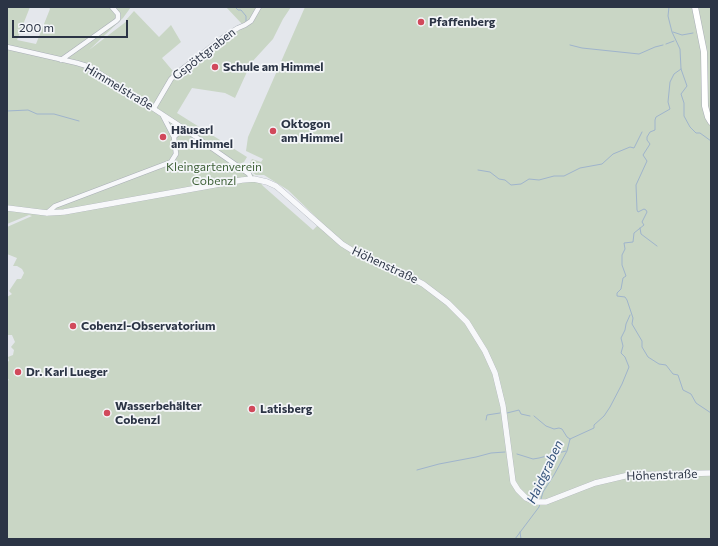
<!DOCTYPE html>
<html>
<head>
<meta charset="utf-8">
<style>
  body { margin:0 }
  #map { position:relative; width:718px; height:546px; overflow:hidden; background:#e4e7ec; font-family:Commissioner,sans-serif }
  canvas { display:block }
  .frame { position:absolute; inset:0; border:8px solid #2b3445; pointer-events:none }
  .scale { position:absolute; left:12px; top:20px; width:116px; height:18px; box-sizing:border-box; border:2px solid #2b3445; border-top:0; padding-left:5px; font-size:12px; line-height:14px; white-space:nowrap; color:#2b3445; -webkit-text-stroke:3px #f4f6f9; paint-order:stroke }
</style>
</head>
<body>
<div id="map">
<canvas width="718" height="546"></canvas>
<div class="frame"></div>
<div class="scale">200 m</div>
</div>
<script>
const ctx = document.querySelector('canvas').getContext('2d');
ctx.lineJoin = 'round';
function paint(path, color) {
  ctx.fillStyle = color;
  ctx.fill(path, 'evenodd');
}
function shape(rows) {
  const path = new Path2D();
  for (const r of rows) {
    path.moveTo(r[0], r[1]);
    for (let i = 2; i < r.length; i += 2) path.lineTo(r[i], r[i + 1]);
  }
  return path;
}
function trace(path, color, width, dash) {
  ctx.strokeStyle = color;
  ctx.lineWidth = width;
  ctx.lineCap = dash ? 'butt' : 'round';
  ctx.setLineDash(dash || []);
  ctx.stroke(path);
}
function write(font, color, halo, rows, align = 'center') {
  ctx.font = font + ' Commissioner,sans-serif';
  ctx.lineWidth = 3.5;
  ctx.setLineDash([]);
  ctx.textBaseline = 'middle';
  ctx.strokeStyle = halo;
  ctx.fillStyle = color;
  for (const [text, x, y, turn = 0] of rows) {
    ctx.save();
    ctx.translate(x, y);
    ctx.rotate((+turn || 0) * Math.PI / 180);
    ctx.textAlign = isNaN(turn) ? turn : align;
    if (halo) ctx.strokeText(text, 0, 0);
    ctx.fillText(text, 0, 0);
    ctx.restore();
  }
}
paint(shape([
  [7,7,30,7,17,40,36,44,50,9,49,7,131,7,123,18,89,50,127,21,126,20,134,11,159,37,171,25,181,42,162,58,172,70,177,71,235,27,242,24,226,7,291,7,283,19,273,39,251,63,235,98,225,93,192,88,177,113,247,157,244,162,239,164,256,177,263,186,313,230,321,222,288,190,264,175,256,175,247,169,252,159,261,162,263,159,246,151,248,137,305,7,711,7,711,539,7,539,7,381,9,380,7,377,7,362,9,361,8,357,13,355,14,350,11,347,15,342,12,335,7,335,7,297,12,294,9,291,17,279,21,279,24,273,22,269,17,266,13,266,17,258,7,254,7,227,32,216,29,215,7,224]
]), '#c9d6c5');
trace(shape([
  [235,7,238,10,241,10,246,16,246,21],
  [669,7,668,16,672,32,680,49,681,69,687,86,681,94,684,103,684,116,690,127,696,133,700,133,711,141],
  [673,32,682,35,693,33],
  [666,44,674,41],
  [570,45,582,48,639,54,655,47,663,45],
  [681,69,674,74,670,82,668,102,670,109,656,117,655,120,655,130,650,132,647,137,647,140,650,144,643,155,647,161,636,185,637,210,638,212,644,209,646,210,647,212,642,222,644,225,634,233,633,242,624,243,625,249,622,255,622,265,626,276,623,278,621,289,617,293,617,296,625,297,627,300,633,318,632,324,642,341,642,347,648,357,659,364,666,365,673,374,678,375,683,390,691,394,696,403,711,413],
  [7,111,28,110,37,114,54,114,79,121],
  [478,170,490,172,499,179,505,180,511,185,521,184,529,179,539,180,554,176,564,176,580,168,602,164,613,154,630,147,634,148,642,132],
  [640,228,641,234,657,246],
  [507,413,519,410,521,414,530,416],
  [534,416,546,426,554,429,559,428,562,429,567,437,570,439],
  [486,420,487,415,500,413],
  [517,454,533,459,539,458,566,451],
  [417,470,439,464,476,457,491,453,505,452],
  [541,499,543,492,554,475,567,451,570,439,594,428,594,425,604,416,610,407,622,384,629,367,625,357,621,353,623,346,621,338,625,330,626,324,630,315],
  [520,532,521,539],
  [515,539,539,507,540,504]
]), '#9fb4cc', 1);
const minor = shape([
  [7,47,77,63,90,67,183,128,249,174,251,179],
  [61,60,116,21,118,19,118,14,112,7],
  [154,108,171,79,176,74,228,34,238,28,245,25,251,21,259,7],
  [162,114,174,137],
  [47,213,55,206,171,162,176,154,174,137,183,128]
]);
const tertiary = shape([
  [7,208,47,213,64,212,242,180,254,179,267,182,276,186,283,192,342,244,363,257,400,272,423,284,448,303,467,322,485,351,495,373,503,406,513,482,518,490,526,498,535,502,546,502,595,483,629,475,711,473]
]);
const secondary = shape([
  [695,7,704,52,705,106,708,117,711,122]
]);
trace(minor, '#a9aeb7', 5.5);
trace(tertiary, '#a9aeb7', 6);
trace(secondary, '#a9aeb7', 7);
trace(minor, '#f7f8fa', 4.5);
trace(tertiary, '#f7f8fa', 5.5);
trace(secondary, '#fff', 6);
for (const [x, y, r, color] of [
  [421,22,4,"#d1495b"],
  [215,67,4,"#d1495b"],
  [273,131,4,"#d1495b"],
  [163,137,4,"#d1495b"],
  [73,326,4,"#d1495b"],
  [18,372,4,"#d1495b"],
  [252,409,4,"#d1495b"],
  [107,413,4,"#d1495b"]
]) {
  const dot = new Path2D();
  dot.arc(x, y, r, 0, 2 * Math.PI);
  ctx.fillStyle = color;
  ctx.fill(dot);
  trace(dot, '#f4f6f9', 1.5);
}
write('bold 12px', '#2b3445', '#f4f6f9', [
  ["Pfaffenberg",429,22],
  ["Schule am Himmel",223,67],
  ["Oktogon",281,124],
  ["am Himmel",281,138],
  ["Häuserl",171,130],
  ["am Himmel",171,144],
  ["Cobenzl-Observatorium",81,326],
  ["Dr. Karl Lueger",26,372],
  ["Wasserbehälter",115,406],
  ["Cobenzl",115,420],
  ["Latisberg",260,409]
], 'left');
write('12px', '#2b3445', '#f4f6f9', [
  ["Gspöttgraben",204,54,-38],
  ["Himmelstraße",119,87,31],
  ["Höhenstraße",385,265,25],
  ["Höhenstraße",662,475,-2]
]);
write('12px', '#3f6138', '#f4f6f9', [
  ["Kleingartenverein",214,167],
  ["Cobenzl",214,181]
]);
write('italic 13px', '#34527a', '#f4f6f9', [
  ["Haidgraben",545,472,-65]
]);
</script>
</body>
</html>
